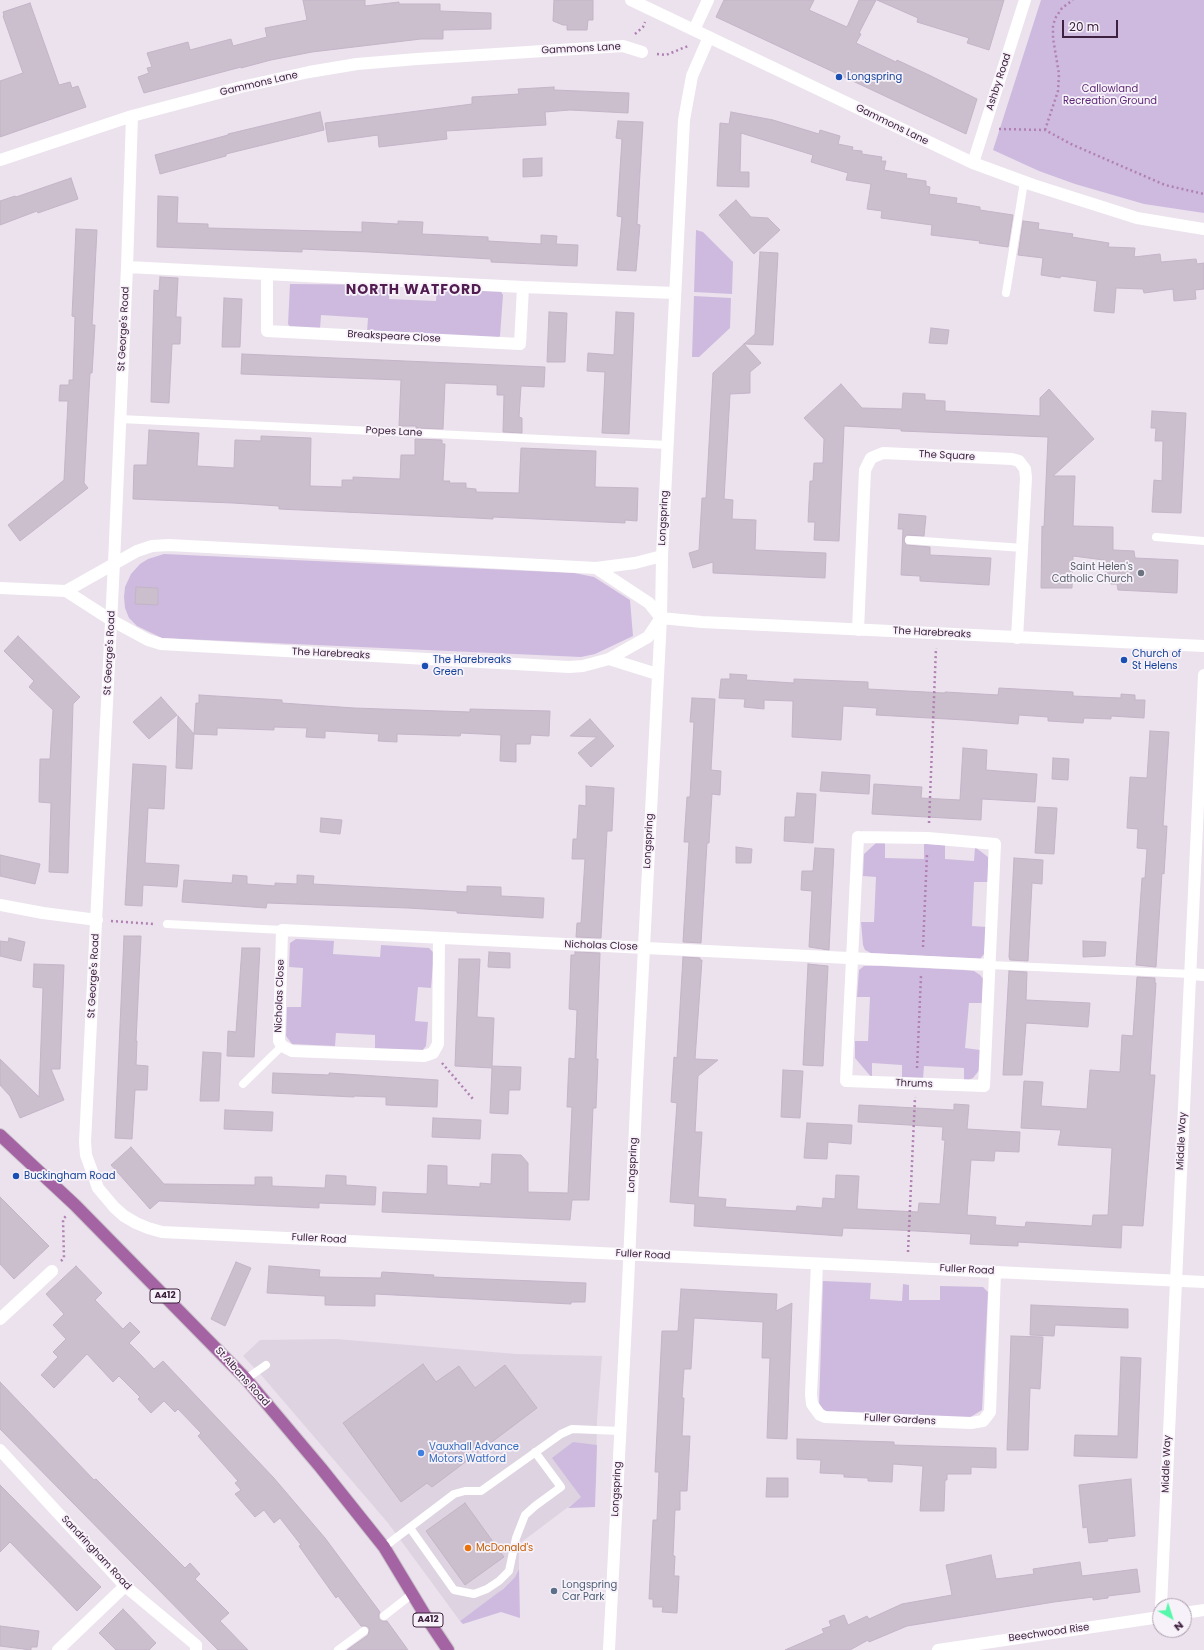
<!DOCTYPE html>
<html>
<head>
<meta charset="utf-8">
<style>
  body { margin:0 }
  #map { position:relative; width:1204px; height:1650px; overflow:hidden; background:#ebe2ed; font-family:Poppins,sans-serif }
  canvas { display:block }
  .north { position:absolute; left:1152px; top:1598px; width:40px; height:40px; box-sizing:border-box; background:#f7f2f9; border:1px solid #ad9eae; border-radius:50%; rotate:141deg; font-size:11px; font-weight:700; line-height:16px; text-align:center; color:#3e213e }
  .north::after { content:''; display:block; margin:auto; width:14px; height:18px; background:#55f7aa; clip-path:polygon(50% 0,100% 100%,50% 72%,0 100%) }
  .scale { position:absolute; left:1062px; top:20px; width:56px; height:18px; box-sizing:border-box; border:2px solid #3e213e; border-top:0; padding-left:5px; font-size:12px; line-height:14px; white-space:nowrap; color:#3e213e; -webkit-text-stroke:3px #f7f2f9; paint-order:stroke }
</style>
</head>
<body>
<div id="map">
<canvas width="1204" height="1650"></canvas>
<div class="north">N</div>
<div class="scale">20 m</div>
</div>
<script>
const ctx = document.querySelector('canvas').getContext('2d');
ctx.lineJoin = 'round';
function paint(path, color) {
  ctx.fillStyle = color;
  ctx.fill(path, 'evenodd');
}
function shape(rows) {
  const path = new Path2D();
  for (const r of rows) {
    path.moveTo(r[0], r[1]);
    for (let i = 2; i < r.length; i += 2) path.lineTo(r[i], r[i + 1]);
  }
  return path;
}
function trace(path, color, width, dash) {
  ctx.strokeStyle = color;
  ctx.lineWidth = width;
  ctx.lineCap = dash ? 'butt' : 'round';
  ctx.setLineDash(dash || []);
  ctx.stroke(path);
}
function write(font, color, halo, rows, align = 'center') {
  ctx.font = font + ' Poppins,sans-serif';
  ctx.lineWidth = 3.5;
  ctx.setLineDash([]);
  ctx.textBaseline = 'middle';
  ctx.strokeStyle = halo;
  ctx.fillStyle = color;
  for (const [text, x, y, turn = 0] of rows) {
    ctx.save();
    ctx.translate(x, y);
    ctx.rotate((+turn || 0) * Math.PI / 180);
    ctx.textAlign = isNaN(turn) ? turn : align;
    if (halo) ctx.strokeText(text, 0, 0);
    ctx.fillText(text, 0, 0);
    ctx.restore();
  }
}
paint(shape([
  [336,1339,516,1354,602,1356,597,1420,596,1486,519,1544,519,1569,515,1577,495,1596,460,1621,388,1523,262,1376,243,1356,260,1340]
]), '#ded3e1');
paint(shape([
  [1041,0,1204,0,1204,213,1144,204,1075,184,1039,171,993,150],
  [696,230,703,232,733,262,732,294,694,292],
  [290,284,390,285,389,299,436,301,437,288,500,290,503,295,500,336,498,338,367,332,368,318,321,315,320,329,291,328,288,324],
  [694,296,731,298,730,328,699,357,692,357],
  [164,554,574,573,594,577,630,600,633,636,595,654,581,657,162,638,137,626,129,618,125,608,124,597,125,587,131,574,140,564,148,559],
  [876,843,885,843,885,858,924,859,924,844,945,845,945,859,974,861,975,847,988,857,988,882,974,882,972,926,987,927,984,954,980,959,871,953,865,950,863,945,861,922,874,922,876,877,863,876,864,854],
  [296,939,334,941,333,954,380,957,381,945,429,948,434,953,431,988,418,987,415,1021,428,1022,426,1046,421,1052,375,1049,375,1035,336,1033,335,1046,292,1044,286,1036,287,1007,301,1007,303,968,289,967,290,943],
  [864,966,882,966,963,970,974,971,980,975,985,981,983,1003,969,1003,965,1048,980,1050,981,1068,973,1078,964,1082,964,1068,924,1066,923,1079,902,1079,902,1065,872,1063,872,1078,855,1058,855,1041,868,1041,870,997,857,997,859,970],
  [823,1281,871,1283,870,1299,902,1301,903,1284,909,1285,909,1300,940,1300,940,1286,983,1287,988,1292,982,1410,969,1418,830,1413,819,1407],
  [573,1442,597,1445,595,1507,568,1508,581,1497,552,1458],
  [519,1569,520,1618,501,1612,463,1624,460,1621,503,1589,515,1577]
]), '#cebadf');
const building = shape([
  [303,0,365,0,365,6,399,2,399,4,440,4,440,11,491,13,491,29,443,30,443,39,421,39,312,52,271,60,241,68,241,67,144,93,138,77,149,73,147,68,152,67,147,53,188,42,190,50,231,39,233,46,267,37,265,28,307,20,303,0],
  [554,0,593,0,593,20,588,20,587,30,567,30,567,25,563,25,553,21,554,0],
  [724,0,814,0,809,10,847,27,859,0,876,0,859,33,861,34,856,43,896,62,897,60,929,75,977,99,966,134,716,17,724,0],
  [877,0,1004,0,989,50,967,43,969,38,917,22,918,18,877,0],
  [30,3,59,85,70,82,72,88,78,86,86,107,0,137,0,81,23,73,3,16,4,15,3,12,30,3],
  [554,87,554,90,629,93,628,113,570,110,545,112,546,125,446,131,447,139,379,147,378,135,328,142,325,123,472,104,472,97,519,94,518,89,554,87],
  [320,112,324,130,226,154,226,156,160,174,155,155,228,135,228,134,320,112],
  [731,112,773,120,819,134,820,130,840,136,838,144,853,147,852,150,862,151,862,154,882,157,881,161,886,161,884,170,907,174,906,178,926,181,926,186,930,187,929,194,957,198,956,203,980,207,980,210,1013,215,1008,247,979,243,980,241,931,235,932,225,881,218,882,211,867,209,871,184,846,180,848,173,811,162,813,155,741,133,740,172,749,172,749,187,717,186,720,123,729,124,731,112],
  [618,121,643,122,637,224,640,225,636,271,617,270,622,217,617,216,622,139,616,138,618,121],
  [542,158,542,176,523,177,523,159,542,158],
  [71,178,78,199,38,213,37,211,0,225,0,201,15,196,16,197,71,178],
  [158,196,178,197,177,223,208,224,208,228,362,232,362,222,398,224,398,221,423,222,422,234,488,237,488,241,541,244,541,235,557,236,556,244,578,245,577,266,491,262,491,259,370,252,302,249,302,252,157,247,158,196],
  [736,200,751,217,768,218,780,230,754,254,719,215,736,200],
  [1023,221,1039,223,1038,229,1073,234,1072,237,1109,243,1108,247,1135,248,1134,257,1160,254,1161,262,1196,259,1197,264,1204,263,1204,289,1195,290,1196,299,1174,301,1173,289,1144,293,1143,289,1116,288,1114,313,1094,311,1097,281,1061,276,1060,278,1041,275,1043,258,1018,255,1023,221],
  [76,229,97,230,92,325,95,325,92,373,90,373,84,483,88,488,20,541,8,525,64,480,68,401,59,401,60,385,69,385,69,380,73,380,75,317,72,316,76,229],
  [760,252,778,253,773,345,744,344,755,334,760,252],
  [160,277,178,278,176,317,181,317,180,344,172,344,169,403,151,402,154,290,159,291,160,277],
  [224,298,242,299,240,347,222,347,224,298],
  [549,312,567,313,565,362,547,362,549,312],
  [616,312,634,313,629,434,602,433,605,372,587,371,588,353,614,355,616,312],
  [931,328,949,330,947,344,929,343,931,328],
  [744,344,761,363,750,372,750,393,730,394,724,499,733,500,732,519,756,520,755,550,826,553,825,578,713,573,713,562,693,568,689,553,699,550,702,498,706,498,713,373,744,344],
  [242,354,545,367,544,387,521,386,519,417,522,418,522,433,503,432,504,395,497,395,497,385,445,383,443,429,416,428,416,426,399,426,401,380,241,374,242,354],
  [841,384,862,408,902,409,903,393,925,394,925,400,945,401,945,411,1040,416,1040,398,1049,389,1094,439,1053,476,1075,476,1073,526,1113,527,1113,550,1134,551,1135,558,1178,560,1177,593,1118,590,1117,584,1111,584,1105,578,1104,560,1073,556,1072,588,1041,588,1042,526,1044,527,1048,437,901,431,901,429,844,426,839,541,814,540,815,522,808,522,810,481,813,481,814,463,823,463,824,439,804,418,841,384],
  [1152,411,1186,413,1181,513,1152,512,1154,480,1162,481,1163,441,1155,441,1156,428,1151,428,1152,411],
  [149,430,199,433,197,466,234,468,235,440,261,441,261,436,311,438,310,486,342,487,342,480,353,480,353,477,400,479,401,455,415,455,415,439,442,440,442,444,445,444,443,481,450,481,449,483,466,483,466,488,476,489,476,492,519,493,521,448,596,451,595,487,638,488,637,521,625,520,625,523,493,517,493,519,475,518,279,509,279,506,233,503,133,499,134,465,147,465,149,430],
  [899,514,926,516,924,536,906,535,904,540,906,545,930,547,930,555,991,558,989,585,920,581,920,576,901,575,903,529,898,529,899,514],
  [136,587,158,588,158,605,135,604,136,587],
  [18,636,80,697,73,704,68,873,49,872,51,803,39,802,40,759,50,759,53,710,29,687,34,681,4,651,18,636],
  [730,674,747,675,746,680,794,683,794,679,868,682,868,689,945,693,945,692,998,695,999,688,1073,692,1073,696,1121,698,1121,694,1135,695,1135,700,1145,700,1144,718,1111,716,1111,719,1084,718,1083,723,1048,721,1048,717,1019,715,1018,724,965,720,876,715,877,708,843,706,841,740,792,737,793,701,764,700,764,709,744,707,745,699,719,698,721,679,730,679,730,674],
  [199,695,282,700,282,703,354,708,470,712,470,709,550,711,549,736,531,735,530,744,516,744,516,762,500,761,501,735,461,733,460,736,397,734,397,742,378,741,379,734,325,731,325,738,306,737,307,728,274,727,274,730,217,728,217,735,194,734,196,703,199,703,199,695],
  [161,697,177,715,149,739,133,722,161,697],
  [692,698,715,699,711,770,721,771,720,795,712,794,709,843,707,843,701,943,683,942,689,842,684,842,687,797,690,797,694,722,690,722,692,698],
  [178,716,194,734,192,769,176,768,178,716],
  [590,719,614,746,591,767,578,753,597,737,570,736,590,719],
  [1150,731,1169,732,1163,826,1167,826,1164,874,1162,873,1156,967,1136,965,1142,878,1145,878,1147,849,1137,848,1138,829,1127,828,1130,777,1147,778,1150,731],
  [963,748,987,750,986,770,1037,774,1035,802,982,799,981,820,872,814,874,784,922,787,921,798,960,800,963,748],
  [1053,758,1069,759,1068,780,1052,779,1053,758],
  [133,764,166,766,164,809,148,808,145,863,179,865,177,887,143,885,142,906,125,905,133,764],
  [822,772,870,775,869,794,820,791,822,772],
  [586,786,614,788,612,831,607,831,601,938,576,937,577,923,581,923,585,859,572,859,573,839,577,839,579,805,586,806,586,786],
  [797,793,816,794,813,843,784,841,785,817,795,817,797,793],
  [1038,807,1057,808,1054,854,1035,853,1038,807],
  [321,818,342,820,340,834,320,832,321,818],
  [736,847,752,849,751,863,736,863,736,847],
  [815,848,834,849,829,950,809,947,812,891,801,890,802,871,813,871,815,848],
  [0,855,40,864,35,884,0,876,0,855],
  [1014,858,1043,860,1042,884,1032,883,1028,961,1010,960,1009,957,1014,858],
  [233,875,247,876,247,884,275,886,275,883,297,884,297,875,314,876,313,884,467,892,467,886,501,887,501,896,544,898,543,918,457,913,457,911,408,908,267,903,266,908,182,902,184,880,232,883,233,875],
  [124,936,141,936,136,1041,137,1041,136,1065,148,1066,147,1090,135,1090,132,1139,115,1138,124,936],
  [9,938,25,942,21,961,0,956,0,941,8,942,9,938],
  [1083,941,1106,942,1105,956,1083,957,1083,941],
  [242,948,260,948,254,1057,227,1056,228,1031,236,1032,242,948],
  [489,952,510,953,510,968,488,967,489,952],
  [575,952,600,953,596,1059,598,1059,596,1108,593,1108,589,1200,572,1200,570,1220,382,1212,383,1192,427,1194,428,1165,447,1166,447,1185,480,1187,480,1183,491,1184,492,1154,521,1155,528,1163,528,1192,568,1193,572,1107,567,1107,569,1058,575,1059,577,1010,569,1009,571,955,575,955,575,952],
  [683,957,700,958,700,960,702,960,695,1059,718,1060,698,1076,695,1132,702,1132,698,1197,726,1199,725,1207,796,1211,797,1206,822,1208,823,1198,835,1199,836,1175,859,1176,857,1209,918,1212,919,1203,940,1204,945,1140,942,1140,943,1127,858,1122,859,1105,954,1110,954,1104,969,1105,967,1129,1020,1132,1019,1152,995,1151,994,1161,971,1160,967,1215,996,1217,995,1225,1025,1227,1026,1222,1092,1226,1093,1215,1108,1215,1112,1148,1058,1145,1061,1130,1021,1128,1024,1081,1043,1082,1041,1106,1087,1109,1090,1070,1120,1072,1122,1035,1133,1036,1137,977,1155,978,1155,983,1156,983,1150,1075,1155,1075,1143,1226,1122,1225,1121,1248,1018,1242,1018,1246,970,1244,971,1234,897,1230,843,1228,842,1236,694,1226,695,1204,670,1202,677,1103,671,1102,674,1057,677,1058,683,957],
  [459,959,480,959,477,1017,494,1018,492,1066,521,1067,520,1090,509,1090,508,1114,490,1113,492,1068,455,1066,459,959],
  [34,964,64,965,60,1069,51,1069,64,1100,20,1118,10,1096,0,1085,0,1059,39,1097,43,988,33,987,34,964],
  [808,964,828,966,823,1066,803,1065,808,964],
  [1009,971,1027,972,1026,1000,1090,1003,1088,1027,1026,1023,1022,1075,1003,1075,1009,971],
  [203,1052,221,1053,219,1101,200,1101,203,1052],
  [783,1070,803,1071,800,1118,781,1117,783,1070],
  [273,1073,329,1075,329,1073,438,1080,437,1107,386,1105,386,1097,354,1096,354,1097,272,1093,273,1073],
  [225,1110,273,1112,272,1131,224,1129,225,1110],
  [433,1118,481,1120,480,1139,432,1137,433,1118],
  [807,1123,852,1125,851,1144,828,1142,827,1159,804,1158,807,1123],
  [131,1147,164,1184,255,1185,255,1177,272,1177,272,1186,325,1188,326,1175,346,1176,346,1185,376,1187,375,1205,319,1203,319,1208,159,1201,150,1209,111,1165,131,1147],
  [0,1197,49,1246,14,1279,0,1264,0,1197],
  [236,1262,251,1268,225,1326,211,1319,236,1262],
  [76,1266,102,1293,95,1300,123,1329,130,1322,140,1332,129,1343,141,1355,154,1369,163,1361,273,1477,325,1538,374,1604,380,1612,379,1614,379,1619,382,1621,387,1621,408,1650,347,1650,368,1635,369,1631,369,1628,366,1626,361,1626,338,1596,336,1598,299,1546,301,1545,280,1518,274,1523,264,1510,255,1517,235,1494,241,1490,235,1483,238,1481,198,1436,201,1433,178,1409,175,1412,164,1401,151,1413,138,1399,140,1397,119,1376,113,1382,87,1354,54,1388,41,1375,58,1357,53,1352,66,1339,53,1325,64,1314,46,1294,76,1266],
  [269,1266,320,1270,319,1277,381,1278,382,1272,434,1275,433,1277,586,1283,585,1302,571,1302,571,1304,375,1294,375,1306,325,1305,325,1296,267,1293,269,1266],
  [681,1289,777,1294,776,1311,792,1303,787,1439,767,1438,770,1358,762,1358,763,1322,694,1318,691,1369,684,1369,682,1398,684,1398,682,1436,690,1436,687,1491,680,1491,680,1510,675,1510,673,1556,675,1556,674,1576,679,1576,677,1613,662,1612,663,1607,653,1607,653,1599,649,1599,653,1520,657,1520,659,1472,655,1472,662,1331,678,1331,681,1289],
  [1031,1305,1128,1309,1128,1328,1055,1325,1054,1336,1030,1335,1031,1305],
  [1011,1336,1043,1337,1040,1389,1030,1388,1028,1450,1007,1450,1011,1336],
  [1121,1357,1141,1358,1137,1458,1074,1456,1075,1435,1118,1436,1121,1357],
  [423,1364,436,1382,459,1366,475,1388,505,1365,537,1408,432,1487,427,1483,401,1502,343,1423,423,1364],
  [0,1382,94,1480,96,1479,185,1568,190,1563,200,1574,195,1579,229,1613,220,1621,248,1650,218,1650,0,1429,0,1382],
  [797,1439,894,1442,894,1445,996,1448,996,1468,971,1467,971,1474,947,1474,947,1480,945,1480,944,1511,920,1511,923,1466,893,1464,892,1482,868,1481,868,1478,844,1477,844,1474,820,1473,821,1460,797,1459,797,1439],
  [767,1478,788,1478,788,1497,766,1497,767,1478],
  [1131,1479,1135,1536,1107,1539,1108,1541,1089,1543,1087,1527,1083,1528,1079,1485,1131,1479],
  [0,1485,101,1587,77,1611,10,1542,0,1552,0,1485],
  [465,1503,504,1557,465,1585,426,1531,465,1503],
  [991,1555,996,1579,1034,1574,1033,1569,1080,1562,1082,1576,1137,1569,1140,1592,1108,1596,1108,1598,1093,1600,1093,1597,1054,1602,907,1626,869,1642,868,1640,850,1650,785,1650,824,1633,822,1629,831,1626,829,1621,844,1615,848,1625,867,1616,869,1619,902,1604,952,1595,946,1565,991,1555],
  [123,1609,156,1643,149,1650,116,1650,99,1633,123,1609],
  [0,1626,39,1631,37,1647,31,1647,31,1650,0,1646,0,1626]
]);
paint(building, '#cbbecd');
trace(building, '#c4b4c7', 1);
const primary = shape([
  [0,1135,75,1205,246,1379,321,1468,384,1547,428,1620,448,1650]
]);
trace(primary, '#c9c1c9', 14);
trace(shape([
  [635,34,643,27,645,22],
  [657,54,666,55,688,46],
  [999,129,1045,130,1071,144,1165,185,1204,194],
  [1045,130,1058,91,1059,74,1053,38,1053,25,1056,17,1062,8,1073,0],
  [929,823,936,648],
  [111,921,154,924],
  [923,947,927,854],
  [442,1063,473,1099],
  [917,1068,921,976],
  [908,1252,915,1097],
  [61,1261,64,1258,63,1219,66,1216]
]), '#b081b2', 2.5, [2, 3]);
trace(shape([
  [1006,293,1024,182],
  [120,419,668,445],
  [1156,537,1204,541],
  [909,540,1023,548],
  [167,924,282,930],
  [990,965,1191,974],
  [243,1084,282,1046],
  [246,1379,266,1365],
  [410,1528,454,1590,474,1594,487,1589,499,1581,509,1571,516,1538,525,1515,535,1506,561,1487,535,1452],
  [384,1547,454,1494,465,1491,481,1491,561,1434,572,1429,620,1431],
  [384,1616,412,1594],
  [338,1650,364,1631]
]), '#fff', 8);
trace(shape([
  [631,0,973,163,1033,185,1137,218,1204,229],
  [694,30,708,0],
  [132,116,127,267,114,563,85,1142,86,1155,98,1188,114,1207,124,1216,136,1223,148,1228,162,1232,1204,1282],
  [0,160,132,116,241,87,309,72,357,64,417,59,623,46,642,52],
  [973,163,1025,0],
  [127,267,523,287,675,293],
  [267,275,267,331,520,344,523,287],
  [596,568,635,563,662,556],
  [0,588,66,591,111,620,148,640,161,644,569,667,583,666,609,659,648,637,660,619],
  [66,591,137,551,152,546,169,545,596,568,649,603,661,618,702,622,1204,646],
  [858,630,865,470,871,458,883,453,1012,459,1019,461,1025,469,1026,478,1017,638],
  [609,659,657,674],
  [858,837,928,838,995,844,984,1086,846,1081,858,837],
  [0,905,43,913,97,920],
  [439,938,438,1044,433,1053,424,1056,292,1051,282,1046,279,1041,282,930,990,965],
  [1191,974,1204,975],
  [817,1264,811,1394,812,1404,820,1415,825,1417,971,1423,983,1421,990,1412,995,1272],
  [0,1319,52,1271],
  [0,1450,125,1586,196,1645,196,1650],
  [1161,1606,1204,675],
  [1184,1613,1204,1610],
  [58,1650,125,1586],
  [609,1650,628,1284,637,1083,661,618,662,556,684,120,692,76,709,37],
  [938,1650,1160,1617]
]), '#fff', 12);
trace(primary, '#a464a3', 12);
for (const [x, y, r, color] of [
  [839,77,4,"#1a4fb4"],
  [1141,573,4,"#6b7280"],
  [1124,660,4,"#1a4fb4"],
  [425,666,4,"#1a4fb4"],
  [16,1176,4,"#1a4fb4"],
  [421,1453,4,"#3f7fe0"],
  [468,1548,4,"#e8710a"],
  [554,1591,4,"#5c6f8a"]
]) {
  const dot = new Path2D();
  dot.arc(x, y, r, 0, 2 * Math.PI);
  ctx.fillStyle = color;
  ctx.fill(dot);
  trace(dot, '#f7f2f9', 1.5);
}
for (const [x, y, w] of [
  [165,1296,30],
  [428,1620,30]
]) {
  const box = new Path2D();
  box.roundRect(x - w / 2, y - 7, w, 14, 3);
  ctx.fillStyle = '#f7f2f9';
  ctx.fill(box);
  trace(box, '#3e213e', 1);
}
write('bold 9px', '#3e213e', null, [
  ["A412",165,1296],
  ["A412",428,1620]
]);
write('10px', '#3e213e', '#f7f2f9', [
  ["Gammons Lane",581,49,-3],
  ["Ashby Road",999,82,-72],
  ["Gammons Lane",259,84,-13],
  ["Gammons Lane",892,125,26],
  ["St George's Road",124,329,-87],
  ["Breakspeare Close",394,337,3],
  ["Popes Lane",394,432,3],
  ["The Square",947,456,3],
  ["Longspring",664,518,-87],
  ["The Harebreaks",932,633,3],
  ["St George's Road",110,653,-87],
  ["The Harebreaks",331,654,3],
  ["Longspring",649,841,-87],
  ["Nicholas Close",601,946,2],
  ["St George's Road",94,976,-87],
  ["Nicholas Close",280,996,-88],
  ["Thrums",914,1084,2],
  ["Middle Way",1182,1141,-87],
  ["Longspring",633,1165,-87],
  ["Fuller Road",319,1239,3],
  ["Fuller Road",643,1255,3],
  ["Fuller Road",967,1270,3],
  ["St Albans Road",242,1377,48],
  ["Fuller Gardens",900,1420,3],
  ["Middle Way",1167,1464,-88],
  ["Longspring",617,1489,-87],
  ["Sandringham Road",96,1553,47],
  ["Beechwood Rise",1049,1633,-8]
]);
write('10px', '#164399', '#f7f2f9', [
  ["Longspring",847,77],
  ["Church of",1132,654],
  ["St Helens",1132,666],
  ["The Harebreaks",433,660],
  ["Green",433,672],
  ["Buckingham Road",24,1176]
], 'left');
write('10px', '#5d2977', '#f7f2f9', [
  ["Callowland",1110,89],
  ["Recreation Ground",1110,101]
]);
write('10px', '#5b616d', '#f7f2f9', [
  ["Saint Helen's",1133,567],
  ["Catholic Church",1133,579]
], 'right');
write('10px', '#366cbe', '#f7f2f9', [
  ["Vauxhall Advance",429,1447],
  ["Motors Watford",429,1459]
], 'left');
write('10px', '#c56008', '#f7f2f9', [
  ["McDonald's",476,1548]
], 'left');
write('10px', '#4e5e75', '#f7f2f9', [
  ["Longspring",562,1585],
  ["Car Park",562,1597]
], 'left');
ctx.letterSpacing = '1px';
write('bold 14px', '#511c50', '#f7f2f9', [
  ["NORTH WATFORD",414,290]
]);
ctx.letterSpacing = '0px';
</script>
</body>
</html>
